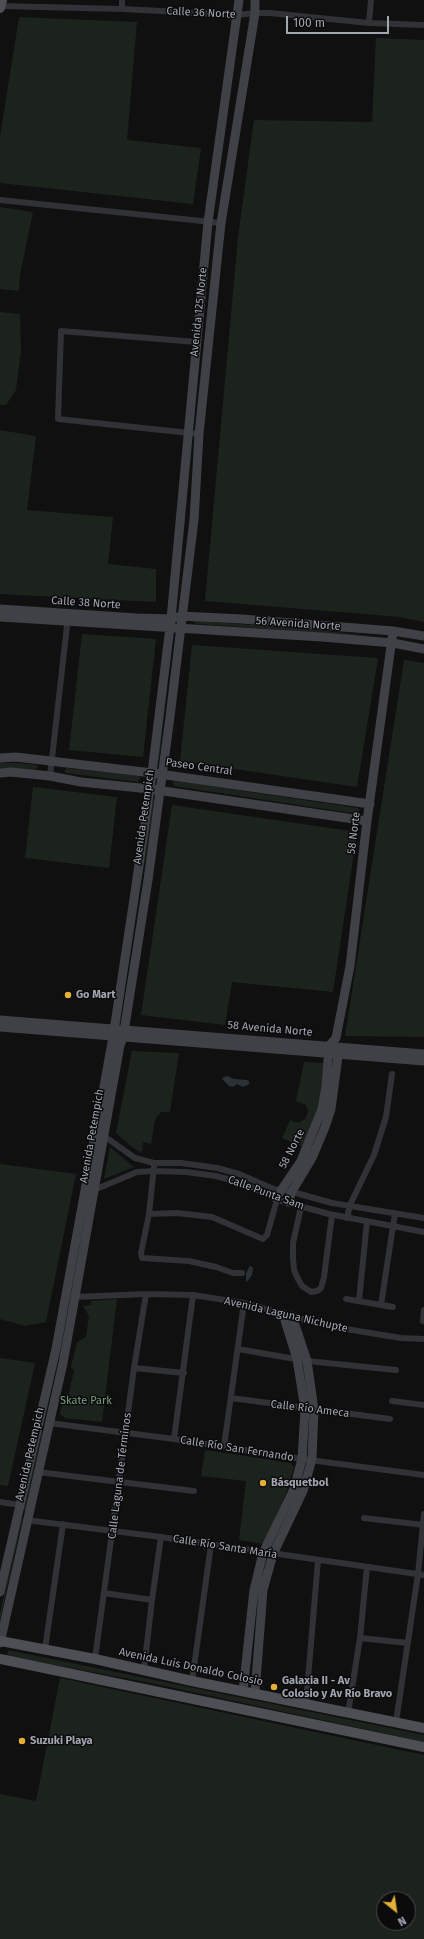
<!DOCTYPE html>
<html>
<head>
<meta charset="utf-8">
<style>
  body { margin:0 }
  #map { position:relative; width:424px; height:1939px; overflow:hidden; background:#101011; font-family:"Fira Sans",sans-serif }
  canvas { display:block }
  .north { position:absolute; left:376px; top:1891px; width:40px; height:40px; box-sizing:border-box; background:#0b0b0c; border:1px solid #47494e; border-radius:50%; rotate:150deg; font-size:11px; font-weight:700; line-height:16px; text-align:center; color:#a2a6b1 }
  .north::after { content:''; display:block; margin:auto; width:14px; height:18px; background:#e4af34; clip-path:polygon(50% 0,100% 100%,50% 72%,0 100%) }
  .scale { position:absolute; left:286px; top:16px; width:103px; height:18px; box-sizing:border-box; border:2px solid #a2a6b1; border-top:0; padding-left:5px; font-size:12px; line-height:14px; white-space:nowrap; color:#a2a6b1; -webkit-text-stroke:3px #0b0b0c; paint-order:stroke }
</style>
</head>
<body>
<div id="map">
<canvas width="424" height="1939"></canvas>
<div class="north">N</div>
<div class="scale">100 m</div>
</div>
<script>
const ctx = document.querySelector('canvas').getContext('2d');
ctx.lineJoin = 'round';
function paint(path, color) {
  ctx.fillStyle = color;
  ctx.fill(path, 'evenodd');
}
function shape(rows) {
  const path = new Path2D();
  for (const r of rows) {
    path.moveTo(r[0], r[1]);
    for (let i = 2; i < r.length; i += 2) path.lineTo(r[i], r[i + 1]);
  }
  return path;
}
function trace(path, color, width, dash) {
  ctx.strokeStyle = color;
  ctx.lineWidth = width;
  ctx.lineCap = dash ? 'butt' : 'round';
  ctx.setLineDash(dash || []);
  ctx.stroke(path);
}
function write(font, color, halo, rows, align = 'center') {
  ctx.font = font + ' "Fira Sans",sans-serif';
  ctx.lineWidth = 3;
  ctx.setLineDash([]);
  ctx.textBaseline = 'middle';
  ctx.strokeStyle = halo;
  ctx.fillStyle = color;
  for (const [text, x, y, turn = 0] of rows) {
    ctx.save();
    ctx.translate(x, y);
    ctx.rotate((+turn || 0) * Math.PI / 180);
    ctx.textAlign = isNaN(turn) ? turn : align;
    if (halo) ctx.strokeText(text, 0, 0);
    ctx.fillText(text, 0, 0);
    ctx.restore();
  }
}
paint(shape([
  [19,17,137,22,127,140,201,148,193,204,0,183,0,137],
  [376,38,424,40,424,622,400,617,205,601,238,237,254,120,372,122],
  [0,207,33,212,20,275,19,291,0,289],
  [0,312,20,314,21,352,16,390,6,405,0,405],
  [0,430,36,436,27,510,113,517,108,564,156,569,156,602,0,594],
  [194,621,299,628,382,637,199,624,194,623],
  [82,634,156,639,143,757,69,750],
  [172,639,159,760,158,760],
  [192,645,378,658,357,787,180,761],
  [404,660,424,663,424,1037,345,1036],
  [0,763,19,763,36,765,38,767,35,770,0,768],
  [67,768,139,776,140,779,138,782,66,773,64,771],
  [176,781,358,808,360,812,358,814,174,786,173,782],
  [33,787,117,797,109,868,25,858],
  [153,800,154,801,147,849,135,918],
  [172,805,357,832,333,992,232,982,225,1025,141,1015],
  [134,924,120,1024,119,1024],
  [132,1051,179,1053,170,1112,161,1112,155,1120,151,1144,143,1142,142,1153,132,1147,116,1133],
  [304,1062,323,1063,325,1067,321,1096,305,1148,282,1138,290,1120,298,1123,305,1119,308,1111,306,1105,296,1101],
  [110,1147,134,1167,104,1179],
  [0,1164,76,1174,46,1322,25,1326,0,1319],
  [117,1299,102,1422,65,1418,60,1414,62,1404,67,1401,74,1371,71,1367,77,1342,86,1337,89,1316,83,1306,91,1305,91,1301],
  [0,1358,35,1363,8,1486,0,1485],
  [41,1433,42,1433,25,1510,23,1510],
  [205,1450,291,1463,294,1467,286,1493,264,1544,239,1540,246,1481,201,1476],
  [22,1516,22,1521,0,1620,0,1613],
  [8,1650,424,1735,424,1742,151,1683,7,1656],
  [60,1678,424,1755,424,1939,0,1939,0,1794,36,1801],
  [384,1899,408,1899,408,1923,384,1923]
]), '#1c231d');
paint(shape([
  [227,1076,234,1079,247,1080,249,1081,249,1084,243,1087,237,1084,233,1087,229,1086,223,1080,222,1078],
  [251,1266,253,1268,252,1275,247,1282,246,1280,246,1274,249,1267]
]), '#2a3238');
trace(shape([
  [1,6,122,9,237,15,255,13,270,13,369,23,424,25],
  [122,9,122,0],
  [369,23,371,0],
  [0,200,221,223],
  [197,342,61,331,58,419,199,434],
  [50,776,68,617],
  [104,1136,135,1158,154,1163,181,1163,217,1168,239,1174,276,1190,282,1189,332,1203,424,1218],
  [154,1167,149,1214,141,1253,142,1258,189,1261,216,1267,233,1273,242,1273],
  [94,1190,137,1172,154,1171,186,1172,216,1176,245,1184,281,1201,329,1214,424,1232],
  [301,1207,293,1243,293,1258,294,1270,298,1279,302,1286,311,1292,317,1291,321,1288,324,1277,332,1215],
  [149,1214,177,1213,212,1217,263,1239,267,1235,276,1203,276,1198],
  [347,1218,350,1205,374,1155,386,1117,392,1074],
  [75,1297,146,1294,193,1295,244,1303,316,1323,352,1330,401,1338,424,1339],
  [346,1299,393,1307],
  [359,1301,367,1221],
  [381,1305,395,1213],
  [423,1321,424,1310],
  [238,1349,307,1361,396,1370],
  [134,1368,184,1373],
  [231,1398,390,1419],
  [392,1401,424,1405],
  [49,1423,174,1439,302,1459,424,1475],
  [174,1439,193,1295],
  [224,1446,244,1303],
  [38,1472,194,1491],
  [0,1502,20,1505],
  [364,1518,424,1525],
  [26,1520,161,1537,424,1575],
  [104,1593,152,1600],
  [360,1638,408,1643],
  [45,1649,63,1524],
  [95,1659,134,1368,146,1294],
  [144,1669,152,1600,161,1537],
  [192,1681,211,1545],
  [306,1703,318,1560],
  [348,1713,360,1638,367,1567],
  [396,1722,418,1574,424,1514]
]), '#313236', 6);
trace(shape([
  [0,609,137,618,171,619,181,616,242,619,393,631,424,636],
  [0,617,322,637,393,643,424,649],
  [0,758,16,757,152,773,370,804],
  [0,773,11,772,50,776,81,782,150,789,367,821],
  [0,1020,424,1054],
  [0,1027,424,1061],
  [276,1198,301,1161,322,1109,326,1087,329,1046,336,1038,350,966,367,821,393,631],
  [289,1202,291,1193,312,1158,325,1127,331,1109,339,1049],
  [0,1592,56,1349,113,1037,134,899,150,789,171,619,208,222,239,0],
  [0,1643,63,1363,75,1297,120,1045,123,1038,148,880,170,717,194,520,199,434,221,223,255,13,255,0],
  [243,1691,254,1590,263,1553,294,1489,302,1459,305,1409,297,1359,283,1314],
  [255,1693,263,1590,273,1554,303,1491,312,1459,314,1410,307,1361,292,1316]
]), '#3f4146', 9);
trace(shape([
  [0,8,2,0],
  [0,1641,95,1659,192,1681,424,1728],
  [0,1659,424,1747]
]), '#4d4f54', 10);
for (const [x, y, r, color] of [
  [68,995,4,"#e4af34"],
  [263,1483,4,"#e4af34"],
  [274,1687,4,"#e4af34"],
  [22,1741,4,"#e4af34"]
]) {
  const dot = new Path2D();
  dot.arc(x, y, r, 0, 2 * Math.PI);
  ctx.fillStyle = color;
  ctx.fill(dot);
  trace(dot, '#0b0b0c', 1.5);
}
write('11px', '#a2a6b1', '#0b0b0c', [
  ["Calle 36 Norte",201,13,3],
  ["Avenida 125 Norte",199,312,-84],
  ["Calle 38 Norte",86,603,4],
  ["56 Avenida Norte",298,624,4],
  ["Paseo Central",199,767,8],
  ["Avenida Petempich",144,817,-82],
  ["58 Norte",354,833,-83],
  ["58 Avenida Norte",270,1029,5],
  ["Avenida Petempich",92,1136,-80],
  ["58 Norte",292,1149,-63],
  ["Calle Punta Sam",266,1193,20],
  ["Avenida Laguna Nichupte",286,1315,13],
  ["Calle Río Ameca",310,1409,7],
  ["Calle Río San Fernando",237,1449,9],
  ["Avenida Petempich",30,1454,-77],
  ["Calle Laguna de Términos",120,1476,-83],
  ["Calle Río Santa María",225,1547,9],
  ["Avenida Luis Donaldo Colosio",191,1667,12]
]);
write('bold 11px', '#a2a6b1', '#0b0b0c', [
  ["Go Mart",76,995],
  ["Básquetbol",271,1483],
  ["Galaxia II - Av",282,1681],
  ["Colosio y Av Río Bravo",282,1694],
  ["Suzuki Playa",30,1741]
], 'left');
write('11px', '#7a9b7d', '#0b0b0c', [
  ["Skate Park",86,1401]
]);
</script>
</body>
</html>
